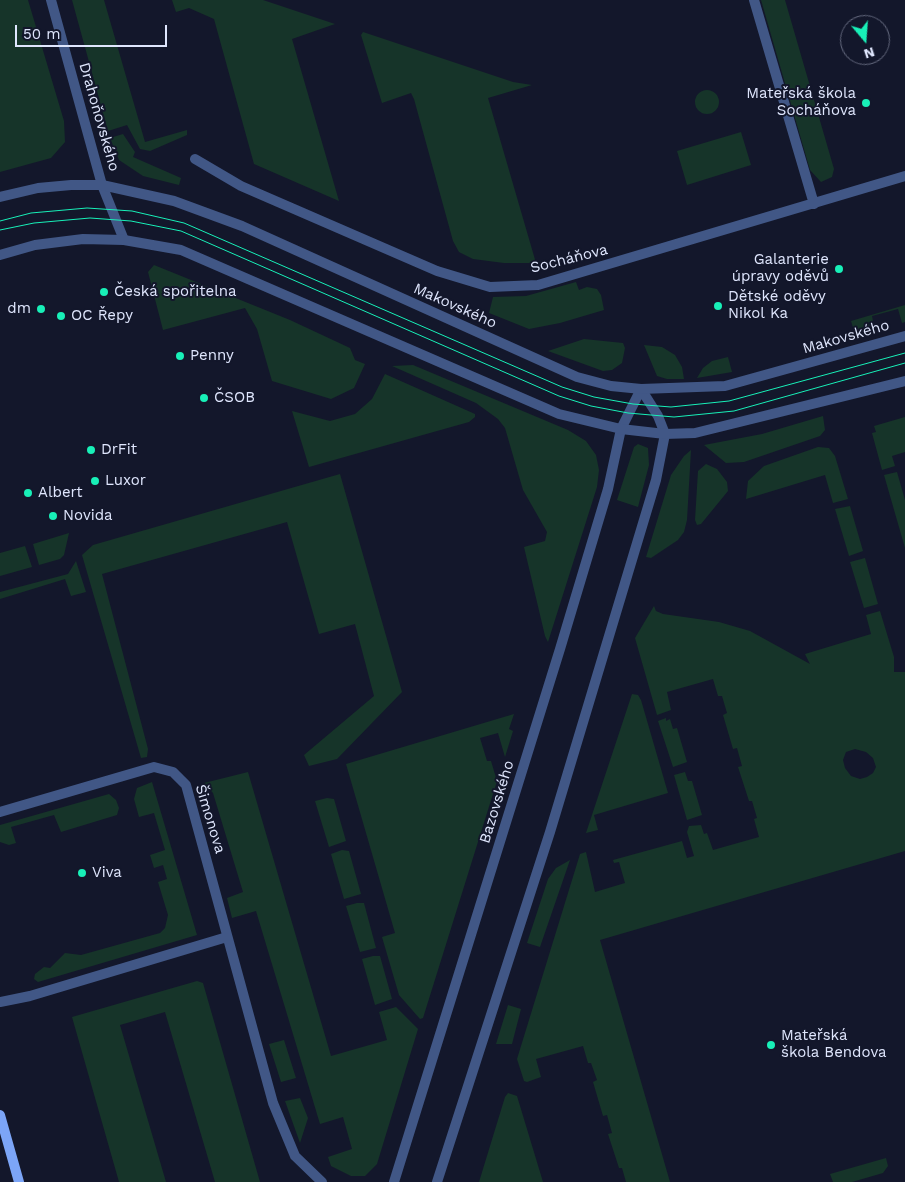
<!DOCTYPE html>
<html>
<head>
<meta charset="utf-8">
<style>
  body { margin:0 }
  #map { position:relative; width:905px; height:1182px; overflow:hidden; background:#13172b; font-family:"Work Sans",sans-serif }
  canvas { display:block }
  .north { position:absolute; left:840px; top:15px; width:50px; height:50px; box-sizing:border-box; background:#13172b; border:1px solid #656a7f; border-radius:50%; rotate:162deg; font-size:14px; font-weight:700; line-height:20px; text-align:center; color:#dfe6fd }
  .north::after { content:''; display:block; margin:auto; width:18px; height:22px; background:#18f0b8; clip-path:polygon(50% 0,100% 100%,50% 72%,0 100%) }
  .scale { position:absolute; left:15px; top:25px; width:152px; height:22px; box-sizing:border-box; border:2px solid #dfe6fd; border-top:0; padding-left:6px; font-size:15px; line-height:18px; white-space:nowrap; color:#dfe6fd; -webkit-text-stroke:4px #13172b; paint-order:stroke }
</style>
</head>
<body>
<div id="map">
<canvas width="905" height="1182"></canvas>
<div class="north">N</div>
<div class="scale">50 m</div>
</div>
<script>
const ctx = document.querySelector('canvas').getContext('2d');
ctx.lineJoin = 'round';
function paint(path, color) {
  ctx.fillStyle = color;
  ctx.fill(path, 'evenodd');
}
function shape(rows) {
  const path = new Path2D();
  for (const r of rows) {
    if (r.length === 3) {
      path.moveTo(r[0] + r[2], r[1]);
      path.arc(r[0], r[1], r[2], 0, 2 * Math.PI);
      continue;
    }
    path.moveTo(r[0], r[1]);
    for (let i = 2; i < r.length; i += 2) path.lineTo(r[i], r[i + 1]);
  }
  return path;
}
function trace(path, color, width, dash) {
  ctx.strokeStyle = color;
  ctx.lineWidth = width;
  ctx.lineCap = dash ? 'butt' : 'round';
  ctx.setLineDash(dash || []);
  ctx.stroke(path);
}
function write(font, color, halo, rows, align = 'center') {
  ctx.font = font + ' "Work Sans",sans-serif';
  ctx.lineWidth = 4;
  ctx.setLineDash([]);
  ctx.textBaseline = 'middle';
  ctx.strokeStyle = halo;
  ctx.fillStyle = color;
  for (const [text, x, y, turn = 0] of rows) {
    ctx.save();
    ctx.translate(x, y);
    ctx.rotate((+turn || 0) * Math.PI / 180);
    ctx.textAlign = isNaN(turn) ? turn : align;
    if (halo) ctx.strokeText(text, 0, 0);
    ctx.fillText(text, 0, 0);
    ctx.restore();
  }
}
paint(shape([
  [0,0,28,0,64,121,65,142,51,158,0,172],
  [72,0,104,0,145,142,187,130,187,135,150,151,140,149,127,125,108,131],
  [172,0,263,0,335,24,292,39,339,201,254,164,214,19,189,8,176,12],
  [761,0,785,0,834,169,832,177,821,182,810,170],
  [363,32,513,82,532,85,488,98,536,263,504,263,473,259,459,252,453,241,414,99,411,93,382,103,361,35],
  [707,102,12],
  [741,132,751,165,687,185,677,151],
  [123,134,135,152,133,157,181,178,179,185,143,176,119,160,110,138],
  [154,265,290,320,350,348,355,360,365,364,354,388,331,399,272,381,257,329,245,308,163,330,148,272],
  [576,282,579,290,587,287,597,289,601,295,604,310,560,323,529,329,489,313,493,297,526,296],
  [905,305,905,322,902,323,898,309,872,316,875,331,856,337,851,321],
  [584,339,623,343,625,348,622,363,612,370,603,371,548,351],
  [644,345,662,347,675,355,682,367,684,379,667,379,657,376],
  [728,357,732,372,697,378,703,368,712,361],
  [413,365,568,430,586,441,596,455,599,470,597,487,548,642,545,636,524,547,545,541,547,532,523,490,505,428,498,419,476,403,392,366],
  [385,374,475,414,475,417,469,422,309,467,292,411,330,421,355,414,372,399],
  [823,416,825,430,820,436,744,462,726,463,704,445,762,434],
  [905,417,905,452,892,456,895,466,882,470,872,433,876,432,874,426],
  [638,444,648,448,649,465,638,507,617,500,634,447],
  [818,447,829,448,835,456,848,499,833,503,825,475,746,499,748,481,764,466],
  [691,450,687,520,684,532,678,540,651,558,646,557,671,475,684,456],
  [706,464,717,469,727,482,728,491,701,524,697,525,695,520,698,471],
  [897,472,905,500,905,548,884,475],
  [340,474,402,692,337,759,309,766,304,755,374,696,355,624,319,634,287,522,102,574,148,749,147,757,141,758,82,555,93,545],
  [850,506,863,551,849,556,835,509],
  [69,533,64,555,60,559,39,565,33,544],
  [25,546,32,567,0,576,0,553],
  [865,558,878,604,864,608,850,562],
  [76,561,86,592,71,596,65,579,0,599,0,592,68,574],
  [654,606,656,611,663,614,719,622,750,631,810,664,805,654,871,634,866,615,880,611,894,657,894,672,905,672,905,851,600,940,670,1182,626,1182,622,1168,619,1168,608,1134,612,1133,607,1115,603,1116,593,1082,597,1080,591,1063,588,1063,583,1046,536,1059,541,1077,527,1082,524,1081,517,1059,580,854,586,852,595,892,625,883,619,862,614,863,613,860,682,841,687,858,694,856,687,832,689,826,701,825,704,834,707,833,713,850,759,837,754,819,757,818,752,801,749,801,738,767,742,766,737,748,733,749,723,715,727,713,722,696,718,696,713,679,667,692,671,710,657,715,635,638],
  [855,749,866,752,873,758,876,767,873,773,867,777,860,779,851,776,845,768,843,760,846,752],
  [632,694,638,695,641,700,668,793,594,815,598,830,586,833],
  [514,714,509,729,513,731,505,757,498,733,480,738,487,761,491,761,497,781,423,1018,420,1019,399,995,382,937,395,933,346,764],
  [666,718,666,721,670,719,673,729,677,728,687,762,673,767,658,721],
  [248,772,331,1056,387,1040,379,1012,396,1007,418,1029,377,1164,365,1176,351,1176,331,1166,328,1157,352,1149,343,1117,320,1124,256,911,232,918,227,898,243,892,213,793,204,783],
  [685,772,688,781,692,781,702,815,687,820,674,775],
  [152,782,197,935,38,982,34,979,35,974,44,967,50,968,65,953,81,955,160,933,165,928,168,915,158,882,167,879,163,865,154,868,150,855,165,850,154,813,139,817,134,799,137,788],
  [109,794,116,800,119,808,117,815,61,832,54,815,11,827,16,843,9,845,0,842,0,825],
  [327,798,334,799,346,841,329,847,315,801],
  [342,850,349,851,361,894,344,899,331,854],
  [570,860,540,947,527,943,548,879,556,868],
  [357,903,364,903,376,948,360,952,346,906],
  [373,956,380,956,392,999,375,1005,362,959],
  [197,981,203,983,260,1182,215,1182,165,1012,120,1025,166,1182,119,1182,72,1017],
  [508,1005,521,1009,512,1044,496,1044],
  [284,1040,296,1078,281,1082,269,1044],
  [508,1093,517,1096,543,1182,479,1182,505,1097],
  [300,1098,308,1118,300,1143,285,1101],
  [886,1158,888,1166,883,1173,852,1182,833,1182,830,1174]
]), '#163429');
trace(shape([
  [51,0,102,185,124,240],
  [754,0,814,204],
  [195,159,241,186,437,271,490,287,538,285,905,176],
  [0,812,154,767,173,772,186,785,273,1103,295,1156,322,1182],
  [0,1002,30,996,227,937],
  [394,1182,560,649,608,489,621,429,641,389,658,416,665,434,656,480,550,832,437,1182]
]), '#415786', 10);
trace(shape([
  [0,197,38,188,71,185,102,185,174,201,242,226,577,377,611,386,641,389,725,386,905,336],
  [0,255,35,245,83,239,124,240,181,250,559,414,621,429,665,434,695,433,905,381]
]), '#415786', 10);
trace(shape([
  [0,1115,19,1182]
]), '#7ca5f7', 10);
trace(shape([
  [0,221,31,213,87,208,132,211,184,223,562,387,594,397,633,404,671,407,729,401,905,353],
  [0,230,34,223,90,218,131,221,181,231,559,396,591,406,628,413,674,417,734,411,905,363]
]), '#18f0b8', 1);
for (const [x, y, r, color] of [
  [866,103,5,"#18f0b8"],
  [839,269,5,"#18f0b8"],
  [104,292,5,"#18f0b8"],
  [718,306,5,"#18f0b8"],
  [41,309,5,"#18f0b8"],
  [61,316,5,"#18f0b8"],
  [180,356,5,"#18f0b8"],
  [204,398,5,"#18f0b8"],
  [91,450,5,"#18f0b8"],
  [95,481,5,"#18f0b8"],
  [28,493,5,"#18f0b8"],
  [53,516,5,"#18f0b8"],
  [82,873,5,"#18f0b8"],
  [771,1045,5,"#18f0b8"]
]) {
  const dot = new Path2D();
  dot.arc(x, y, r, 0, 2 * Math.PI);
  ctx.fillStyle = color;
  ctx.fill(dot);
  trace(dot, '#13172b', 2);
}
write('15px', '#dfe6fd', '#13172b', [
  ["Mateřská škola",856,94,"right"],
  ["Socháňova",856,111,"right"],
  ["Galanterie",829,260,"right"],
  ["úpravy oděvů",829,277,"right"],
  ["Česká spořitelna",114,292],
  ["Dětské oděvy",728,297],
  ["Nikol Ka",728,314],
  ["dm",31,309,"right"],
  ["OC Řepy",71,316],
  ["Penny",190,356],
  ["ČSOB",214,398],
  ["DrFit",101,450],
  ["Luxor",105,481],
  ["Albert",38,493],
  ["Novida",63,516],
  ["Viva",92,873],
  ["Mateřská",781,1036],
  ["škola Bendova",781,1053]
], 'left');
write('15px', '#dfe6fd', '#13172b', [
  ["Drahoňovského",99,117,74],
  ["Socháňova",569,259,-14],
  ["Makovského",455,306,24],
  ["Makovského",846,337,-16],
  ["Bazovského",497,802,-73],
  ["Šimonova",210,819,73]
]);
</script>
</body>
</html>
